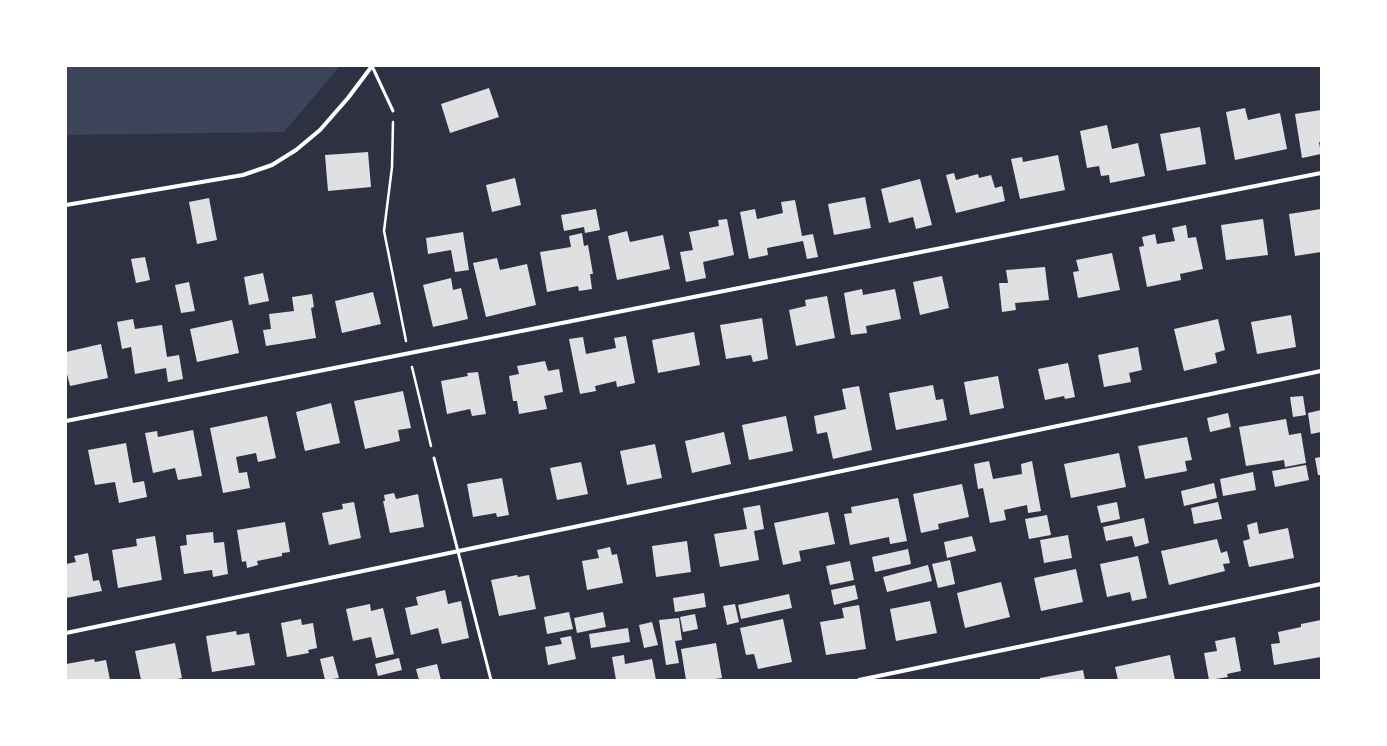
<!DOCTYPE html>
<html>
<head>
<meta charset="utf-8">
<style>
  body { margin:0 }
  #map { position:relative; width:1387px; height:746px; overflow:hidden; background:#2d3142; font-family:"Sofia Sans Condensed",sans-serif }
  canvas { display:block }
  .frame { position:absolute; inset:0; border:67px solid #fff; pointer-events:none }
</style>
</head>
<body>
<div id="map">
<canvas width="1387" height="746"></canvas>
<div class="frame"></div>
</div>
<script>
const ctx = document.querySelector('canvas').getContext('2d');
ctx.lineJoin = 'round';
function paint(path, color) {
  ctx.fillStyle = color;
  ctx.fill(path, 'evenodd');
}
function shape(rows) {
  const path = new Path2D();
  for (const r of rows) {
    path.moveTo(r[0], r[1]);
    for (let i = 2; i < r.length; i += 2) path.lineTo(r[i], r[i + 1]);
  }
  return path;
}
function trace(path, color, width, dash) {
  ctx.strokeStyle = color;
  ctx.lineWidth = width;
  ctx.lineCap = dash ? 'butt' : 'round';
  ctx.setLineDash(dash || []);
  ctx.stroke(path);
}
paint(shape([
  [66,66,340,66,284,132,66,135]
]), '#3c4559');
paint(shape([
  [489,88,499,117,450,133,441,104],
  [1245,108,1248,120,1280,113,1287,149,1235,160,1226,112],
  [1321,110,1321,142,1319,142,1321,154,1302,158,1295,114],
  [1107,125,1112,149,1138,143,1145,176,1110,183,1109,175,1101,176,1099,166,1087,168,1080,131],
  [1200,127,1206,164,1167,171,1160,134],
  [368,152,371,187,328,191,325,155],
  [1058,155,1065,190,1020,199,1011,159,1022,157,1023,162],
  [954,173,956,180,978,174,979,178,991,175,995,188,1002,186,1005,201,956,213,946,175],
  [515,178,521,205,492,212,486,185],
  [920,179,932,225,916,229,913,217,889,223,881,189],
  [865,197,871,228,834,235,828,204],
  [209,198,217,240,197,244,189,202],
  [795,200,802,236,813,234,818,257,807,259,803,241,767,248,768,255,749,259,740,212,755,209,757,219,783,213,781,202],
  [596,209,600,230,585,233,584,227,564,231,561,215],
  [1321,209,1321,252,1295,256,1289,214],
  [727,219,734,255,703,262,706,278,686,282,680,252,693,250,689,232,719,226,718,220],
  [1263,219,1268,255,1226,260,1221,225],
  [1186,225,1188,238,1196,237,1203,269,1180,274,1181,280,1147,287,1139,247,1144,246,1142,237,1155,234,1157,244,1175,241,1172,228],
  [627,231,630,242,663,235,670,269,617,280,608,236],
  [463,232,469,270,455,272,451,250,428,254,426,238],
  [582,233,584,246,588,245,593,274,590,274,592,289,579,291,578,286,547,292,540,252,571,247,569,236],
  [1112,253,1120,290,1078,298,1073,272,1079,271,1076,260],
  [145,257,150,280,136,283,131,259],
  [497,258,500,270,527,264,536,305,486,317,473,263],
  [1045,267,1049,300,1015,303,1016,310,1002,312,999,283,1008,283,1006,270],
  [263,273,269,301,249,305,244,277],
  [942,276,949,308,920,315,913,282],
  [451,278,453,290,461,288,468,319,433,327,423,285],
  [189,282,195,311,181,313,175,285],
  [862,289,863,295,895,289,901,319,866,326,867,333,851,335,844,293],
  [373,292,381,324,342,333,335,301],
  [312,294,314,307,311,308,316,338,266,346,263,330,271,329,269,314,294,311,292,297],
  [827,296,835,338,796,346,789,310,806,306,805,300],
  [1291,315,1296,347,1257,354,1251,322],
  [762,318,768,359,753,362,751,355,726,359,720,325],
  [133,319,135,329,162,325,167,357,179,355,183,379,168,382,166,368,135,374,131,347,122,349,117,322],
  [1218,319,1225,350,1215,353,1217,363,1184,371,1174,329],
  [232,320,239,353,197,362,190,329],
  [694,332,700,365,658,373,652,340],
  [626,336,635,383,617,387,616,381,595,386,596,391,580,394,569,339,583,337,586,354,616,348,614,338],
  [101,344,108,378,70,386,66,370,66,352],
  [1138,347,1142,370,1129,373,1131,382,1104,387,1098,355],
  [545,361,548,371,559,369,563,392,544,396,547,409,519,414,517,401,513,401,509,376,519,374,517,366],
  [1068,363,1075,397,1065,399,1064,396,1045,400,1038,369],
  [478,372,486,414,472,416,470,409,447,414,441,381,468,376,467,373],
  [998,376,1004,408,970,415,964,382],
  [933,385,936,400,943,399,947,420,896,430,889,393],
  [859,386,872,450,833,459,827,432,817,434,814,416,846,409,842,389],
  [403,391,411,428,398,430,400,441,365,449,354,401],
  [1303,396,1306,415,1293,417,1290,397],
  [331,403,340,443,305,451,296,412],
  [1321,410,1321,432,1311,434,1308,413],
  [1228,413,1231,427,1210,432,1207,418],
  [267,416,276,458,258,462,256,453,236,457,239,473,247,472,250,488,223,493,210,428],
  [786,416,793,451,749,460,742,425],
  [1286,419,1289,435,1301,433,1306,463,1285,467,1284,460,1246,466,1239,427],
  [193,430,202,476,178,480,175,468,153,473,145,433,157,431,158,437],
  [724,432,731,464,692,473,685,441],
  [1187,437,1192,460,1185,461,1187,471,1145,479,1138,446],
  [126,443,133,483,144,481,147,497,119,503,115,482,95,485,88,450],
  [655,444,662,478,627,485,620,451],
  [1119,453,1126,487,1071,498,1064,464],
  [1321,457,1321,475,1318,475,1315,458],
  [989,461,993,479,1022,474,1021,464,1032,461,1041,511,1028,513,1027,505,1004,510,1006,520,990,523,983,488,978,489,974,464],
  [581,462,588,494,557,500,550,468],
  [1306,465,1309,480,1275,487,1272,471],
  [1253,472,1256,490,1223,496,1220,479],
  [502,478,509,515,497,517,496,513,473,517,467,484],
  [1214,483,1217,498,1184,506,1181,491],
  [962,484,969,517,938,524,939,529,921,533,913,494],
  [394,493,396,499,418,494,424,527,390,533,383,501,385,501,384,495],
  [898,498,907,541,890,544,889,537,850,545,844,514,852,513,851,507],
  [354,502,361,538,329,545,322,513,343,509,342,504],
  [1117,502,1120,519,1101,523,1097,506],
  [1218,502,1222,519,1194,524,1191,508],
  [760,505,764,529,754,531,759,560,720,567,714,534,747,529,743,508],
  [828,512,835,544,799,551,801,561,783,565,774,523],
  [1047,515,1051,535,1029,539,1025,519],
  [1144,518,1149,543,1135,547,1132,536,1106,541,1103,527],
  [285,522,290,552,282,553,282,556,257,561,258,565,247,568,246,561,242,562,237,530],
  [1257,522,1259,534,1288,528,1294,558,1249,567,1243,541,1250,539,1247,525],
  [213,532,214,543,224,542,228,574,213,577,212,570,184,574,180,546,187,545,186,535],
  [1068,535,1072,558,1044,563,1040,540],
  [155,536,162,580,118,588,112,550,137,546,136,539],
  [972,536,976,551,947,558,944,542],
  [1217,539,1221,553,1227,551,1230,563,1223,564,1225,571,1169,585,1161,551],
  [687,541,691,572,656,577,652,546],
  [610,547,612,555,617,554,623,583,587,590,582,561,599,558,597,550],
  [908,549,911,564,875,572,872,557],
  [88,553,93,581,99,580,102,591,66,598,66,564,76,562,74,556],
  [1138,556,1147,598,1132,601,1130,592,1107,597,1100,564],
  [950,560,955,584,938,588,932,564],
  [850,561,854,580,830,585,826,566],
  [928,565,932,581,887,592,883,577],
  [1076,569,1083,602,1041,611,1034,578],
  [517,575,518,577,529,575,536,609,499,616,491,580],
  [1001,582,1010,617,965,628,957,593],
  [855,585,858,599,834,605,831,590],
  [445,590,448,604,461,601,469,638,442,644,438,628,411,635,405,608,418,605,416,597],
  [704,593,706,607,675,612,673,598],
  [789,594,792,608,741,619,738,605],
  [930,601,937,633,896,641,890,609],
  [370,604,371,611,383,608,394,654,376,658,371,637,353,641,346,609],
  [735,604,739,622,727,625,723,606],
  [859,605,866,649,826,655,820,622,844,618,842,608],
  [569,612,573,629,547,634,544,617],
  [603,612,606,627,577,633,574,618],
  [695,614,698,629,683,632,680,617],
  [679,618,682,640,675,641,679,663,666,665,659,620],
  [301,619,302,625,313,623,317,648,308,650,309,653,287,657,281,623],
  [783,619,792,662,758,669,754,654,746,655,740,628],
  [1321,620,1321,657,1274,665,1271,644,1280,643,1278,632,1301,627,1301,624],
  [652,622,658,645,644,648,639,625],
  [628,628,630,642,591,648,589,634],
  [236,631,237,635,249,633,255,665,212,672,206,636],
  [571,636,576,659,548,665,545,647,562,644,560,638],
  [1235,637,1241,671,1227,674,1228,677,1209,680,1204,653,1217,651,1215,641],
  [175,643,182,678,172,680,141,680,135,651],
  [716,643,722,678,708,680,686,680,681,649],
  [624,655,625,664,652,659,656,680,616,680,612,657],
  [1170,655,1175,680,1118,680,1115,667],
  [333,656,339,678,325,680,320,659],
  [399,658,402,670,378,676,375,664],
  [94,659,95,662,106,660,110,680,66,680,66,664],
  [437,664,441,680,419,680,416,669],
  [1083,670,1085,680,1040,680,1040,678]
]), '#e0e0e3');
trace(shape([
  [393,122,392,167,384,231,406,341],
  [412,367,431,446]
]), '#fff', 2.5);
trace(shape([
  [372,66,393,111],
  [434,458,491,680]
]), '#fff', 3);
trace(shape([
  [66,205,243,175,272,165,296,150,320,130,348,98,372,66],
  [66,421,1321,173],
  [66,633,1321,371],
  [859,680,1321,584]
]), '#fff', 4);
</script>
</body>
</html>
